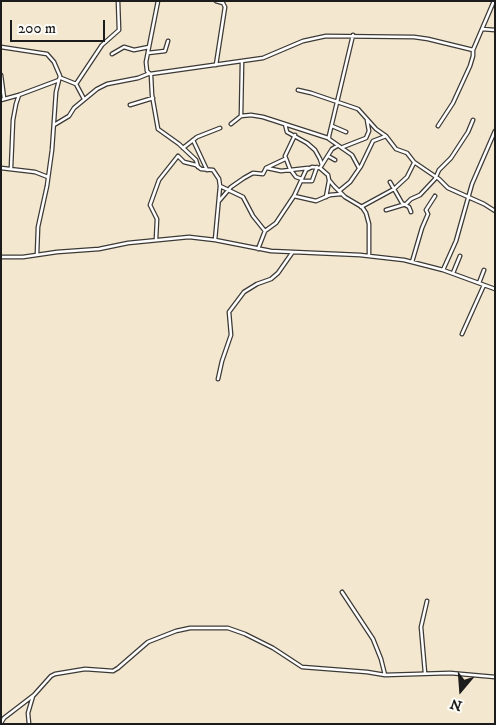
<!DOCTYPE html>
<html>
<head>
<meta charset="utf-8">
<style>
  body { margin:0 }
  #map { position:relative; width:496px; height:725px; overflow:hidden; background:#f4e7cf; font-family:"IM FELL DW Pica",serif }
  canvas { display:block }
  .frame { position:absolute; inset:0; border:2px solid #1c1c1c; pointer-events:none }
  .north { position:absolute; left:436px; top:665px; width:50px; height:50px; -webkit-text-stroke:4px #fdfcf7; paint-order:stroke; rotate:198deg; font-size:14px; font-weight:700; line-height:20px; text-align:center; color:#1c1c1c }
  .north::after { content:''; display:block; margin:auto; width:18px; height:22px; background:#1c1c1c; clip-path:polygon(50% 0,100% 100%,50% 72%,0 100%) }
  .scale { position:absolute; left:10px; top:20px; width:95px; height:22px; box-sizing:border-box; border:2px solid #1c1c1c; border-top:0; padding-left:6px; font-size:15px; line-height:18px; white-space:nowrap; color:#1c1c1c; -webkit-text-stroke:4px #fdfcf7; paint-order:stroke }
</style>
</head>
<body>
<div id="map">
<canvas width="496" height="725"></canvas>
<div class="frame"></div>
<div class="north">N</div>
<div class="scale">200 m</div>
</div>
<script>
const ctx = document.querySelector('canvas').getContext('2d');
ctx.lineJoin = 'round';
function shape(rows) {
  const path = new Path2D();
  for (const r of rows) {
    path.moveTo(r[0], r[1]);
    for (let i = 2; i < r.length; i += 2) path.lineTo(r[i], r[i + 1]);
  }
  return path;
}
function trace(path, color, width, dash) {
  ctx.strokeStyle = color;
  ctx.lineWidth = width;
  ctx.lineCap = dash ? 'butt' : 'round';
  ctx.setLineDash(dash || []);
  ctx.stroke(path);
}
const minor = shape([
  [158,1,146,62,147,71,150,74,263,58,303,41,326,36,414,37,428,39,473,50],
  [482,29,495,30],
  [353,35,329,136,329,139,352,155,359,168],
  [1,47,47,54,54,62,60,76,56,92,52,150,47,186,38,227,37,254],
  [148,53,165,51,168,41],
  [112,54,124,47,134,50,149,47],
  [216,65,225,7,223,3,216,1],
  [1,75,4,98],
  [151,75,152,95,158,129,179,144,196,160,198,167],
  [61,78,76,84,84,99],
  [76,84,102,45,119,30,118,1],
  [298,90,311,93,358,109,376,129,386,136,396,149,407,153,414,162,439,179,448,188,484,204,495,211],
  [1,100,19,95,59,80],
  [130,105,153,98],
  [241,116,251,115,263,117,328,138],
  [231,124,241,116,242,62],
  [285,124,287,132,307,143,315,150,320,159,322,165],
  [54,125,69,116,74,108,97,89,107,84,138,78,148,74],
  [332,126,346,132],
  [438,126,453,103,470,66,473,56,473,50,494,1],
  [295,135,285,156,290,169,296,177,302,179],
  [193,140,207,170],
  [343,147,366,138,369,131,367,120],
  [183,148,197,137,220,128],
  [328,156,335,160],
  [1,168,35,172,48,177],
  [11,168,13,120,16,104,19,95],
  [267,168,281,171,308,168],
  [320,168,328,175,329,180,334,186,345,197,362,207,366,213,369,224,369,255],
  [301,181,312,181,317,167],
  [390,182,402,203,409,207,411,212],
  [220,186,243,197,253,216,265,231],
  [339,191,350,182,361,166,373,141,386,136],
  [294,196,316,201,330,195,341,194],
  [326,197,329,181],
  [219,201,231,187,244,178,253,173,263,174,266,168,285,159],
  [361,207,394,189,407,177,414,163],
  [386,210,406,204,411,199,420,195,435,179,439,170,451,158,468,132,473,120],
  [156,239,157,219,150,205,159,180,178,156,184,162,196,165,201,169,213,170,219,179,220,186,215,240],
  [258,249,265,231,276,223,294,196,306,170,312,167,320,168,332,149,337,146],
  [1,257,23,257,57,252,99,249,128,243,189,237,215,240,271,251,360,255,404,260,443,270,495,289],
  [412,262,422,228,428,214,426,210,435,196],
  [443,270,456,241,472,184,495,131],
  [453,273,460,256],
  [479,283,484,270],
  [462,334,484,285],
  [218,379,222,361,231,335,229,312,244,292,257,284,271,279,278,273,292,253],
  [342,592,373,639,381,659,385,675],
  [425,673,421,627,427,601],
  [1,723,4,718,34,695,51,676,55,674,85,669,113,671,118,668,148,642,176,631,190,628,228,628,245,634,273,648,302,667,367,672,385,675,450,673,495,677],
  [29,724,28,713,33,696]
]);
trace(minor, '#3c3a37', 5);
trace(minor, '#fff', 2.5);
</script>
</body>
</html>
